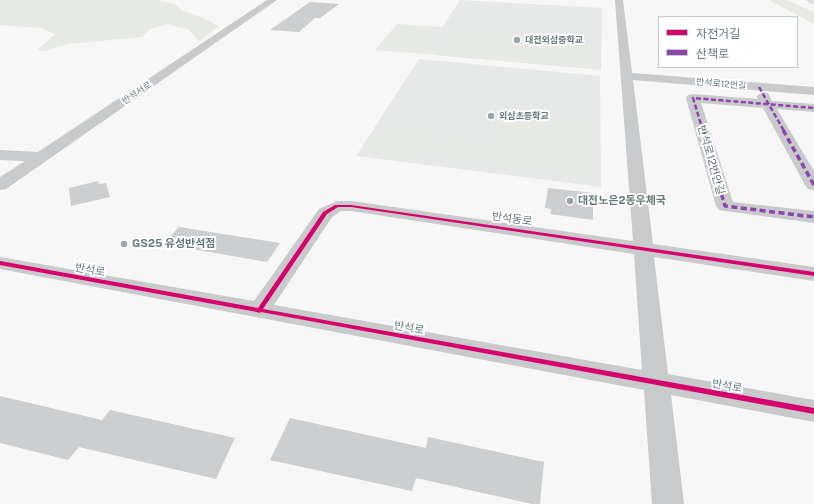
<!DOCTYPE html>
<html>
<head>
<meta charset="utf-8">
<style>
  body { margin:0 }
  #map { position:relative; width:814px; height:504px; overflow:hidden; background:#f7f7f7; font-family:"Public Sans","Noto Sans KR",sans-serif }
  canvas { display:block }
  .legend { position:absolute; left:658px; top:16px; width:140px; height:52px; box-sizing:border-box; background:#fff; border:1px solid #c1cacc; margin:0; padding:5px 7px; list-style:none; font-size:12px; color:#647a80 }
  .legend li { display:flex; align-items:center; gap:8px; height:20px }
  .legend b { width:20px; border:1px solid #c1cacc }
</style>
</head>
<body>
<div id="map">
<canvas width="814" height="504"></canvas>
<ul class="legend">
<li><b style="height:5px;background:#d6006c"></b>자전거길</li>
<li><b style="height:5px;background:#8e44ad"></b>산책로</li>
</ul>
</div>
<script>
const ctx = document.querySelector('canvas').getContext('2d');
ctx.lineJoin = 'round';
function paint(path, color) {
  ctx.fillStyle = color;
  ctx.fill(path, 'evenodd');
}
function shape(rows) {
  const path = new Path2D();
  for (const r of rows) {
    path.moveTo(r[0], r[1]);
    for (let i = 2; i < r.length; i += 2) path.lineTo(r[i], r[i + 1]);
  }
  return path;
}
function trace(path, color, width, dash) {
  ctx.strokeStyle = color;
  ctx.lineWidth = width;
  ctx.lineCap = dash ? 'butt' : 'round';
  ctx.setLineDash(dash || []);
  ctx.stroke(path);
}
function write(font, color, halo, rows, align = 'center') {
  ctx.font = font + ' "Public Sans","Noto Sans KR",sans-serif';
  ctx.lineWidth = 4;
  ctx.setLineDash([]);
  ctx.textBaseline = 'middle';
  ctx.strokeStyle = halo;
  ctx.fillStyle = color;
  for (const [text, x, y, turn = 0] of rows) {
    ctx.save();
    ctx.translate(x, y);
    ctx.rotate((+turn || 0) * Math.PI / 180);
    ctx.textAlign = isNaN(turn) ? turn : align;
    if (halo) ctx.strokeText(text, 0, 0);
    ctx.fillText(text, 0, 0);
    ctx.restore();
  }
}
paint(shape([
  [460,0,602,8,601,70,425,54],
  [419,59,600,76,601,187,356,156]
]), '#e7e8e8');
paint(shape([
  [0,0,157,0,175,4,182,10,207,20,219,26,199,41,189,30,167,24,150,29,142,37,68,44,44,51,37,50,55,34,42,28,0,25],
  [769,0,787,0,814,12,814,24],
  [397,24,442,27,425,54,375,50],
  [451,31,596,43,596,69,436,55],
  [505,111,599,120,597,177,432,154,440,138,483,143,494,140],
  [382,126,433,132,420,160,364,153]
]), '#e6e9e4');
paint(shape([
  [310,2,339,4,320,18,315,18,299,32,270,30],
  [98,181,99,184,106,183,110,197,71,206,69,188],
  [548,188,593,193,593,220,550,214,551,209,545,208],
  [179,227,280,243,267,262,163,244],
  [0,396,102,420,110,410,235,438,216,479,79,447,68,460,0,443],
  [290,418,426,448,428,437,544,462,540,504,532,504,416,478,412,491,270,460]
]), '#cccecf');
const major = shape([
  [807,0,814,0,814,4,809,2,807,0]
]);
trace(major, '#d2d3d4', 1);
paint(shape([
  [267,0,277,0,6,189,0,190,0,177,25,161,0,160,0,150,38,152,267,0],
  [615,0,623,0,632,73,814,87,814,95,633,80,653,244,814,267,814,281,654,257,668,374,814,400,814,422,671,395,684,504,652,504,644,390,0,269,0,257,254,301,319,209,337,201,351,201,633,241,615,0],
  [341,211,351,211,634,254,642,370,274,305,332,217,341,211],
  [763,92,768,93,772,101,814,104,814,112,777,109,814,171,814,190,808,189,805,185,763,108,701,103,733,202,814,211,814,223,725,211,719,210,716,206,686,98,688,95,693,94,758,99,756,96,763,92]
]), '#c8cacb');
paint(major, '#dedfdf');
trace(shape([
  [759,87,784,131],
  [703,131,693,98,814,108]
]), '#8e44ad', 2.5, [5, 2.5]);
trace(shape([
  [703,130,725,206,814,217],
  [783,130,814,185]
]), '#8e44ad', 3.5, [6, 3.5]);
paint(shape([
  [335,205,351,205,814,272,814,276,351,207,338,207,327,214,263,309,814,408,814,414,261,312,259,313,257,312,0,265,0,261,258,308,323,212,335,205]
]), '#d6006c');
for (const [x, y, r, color] of [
  [517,40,4,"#97a6aa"],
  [491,116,4,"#97a6aa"],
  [570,201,4,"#97a6aa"],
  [124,244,4,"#97a6aa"]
]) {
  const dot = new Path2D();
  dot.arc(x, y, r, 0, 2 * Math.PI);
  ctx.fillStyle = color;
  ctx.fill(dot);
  trace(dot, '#fff', 1.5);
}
write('bold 9px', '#647a80', '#fff', [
  ["대전외삼중학교",525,40],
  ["외삼초등학교",499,116]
], 'left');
write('9px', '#647a80', '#fff', [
  ["반석로12번길",721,84,5],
  ["반석서로",137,93,-34]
]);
write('11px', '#647a80', '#fff', [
  ["반석로12번안길",711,160,74],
  ["반석동로",512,219,8],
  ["반석로",90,270,10],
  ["반석로",409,328,10],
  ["반석로",727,386,10]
]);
write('bold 11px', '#647a80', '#fff', [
  ["대전노은2동우체국",578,201],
  ["GS25 유성반석점",132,244]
], 'left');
</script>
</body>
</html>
